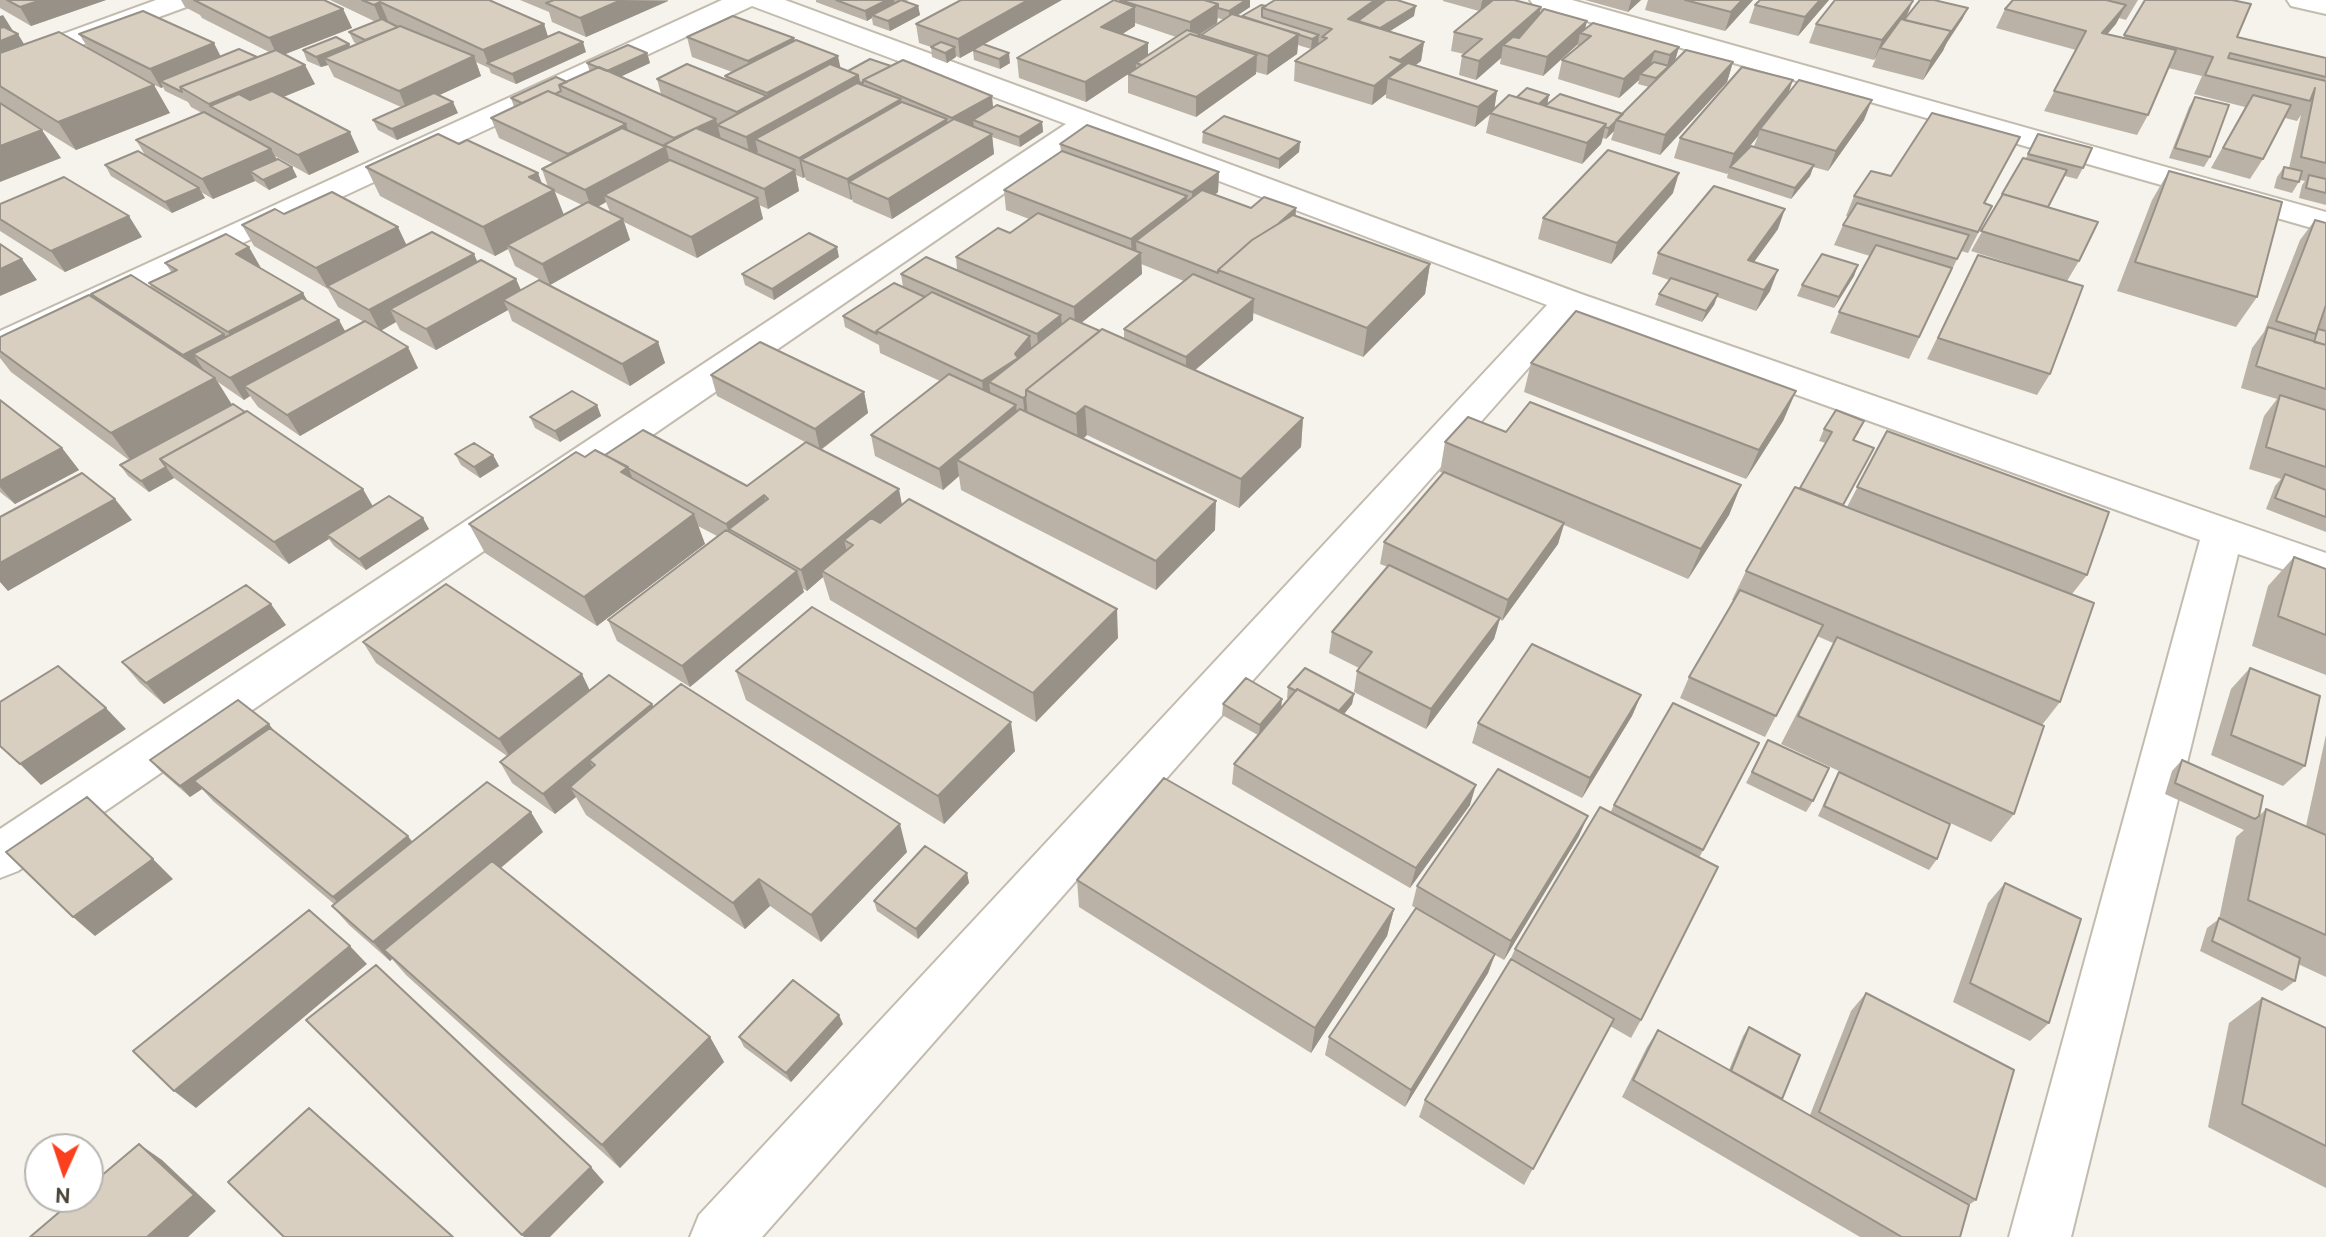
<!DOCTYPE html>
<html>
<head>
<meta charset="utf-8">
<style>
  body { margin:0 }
  #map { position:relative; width:2326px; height:1237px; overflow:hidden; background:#f6f3ec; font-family:Cabin,sans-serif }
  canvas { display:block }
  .north { position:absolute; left:24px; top:1133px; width:80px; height:80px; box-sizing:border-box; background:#fff; border:2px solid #b7b4b0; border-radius:50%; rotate:183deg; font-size:22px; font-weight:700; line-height:32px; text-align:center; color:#4b4439 }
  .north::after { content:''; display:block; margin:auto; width:28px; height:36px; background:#fc3f1d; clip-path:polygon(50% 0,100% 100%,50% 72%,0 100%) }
</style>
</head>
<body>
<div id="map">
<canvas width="2326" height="1237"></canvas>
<div class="north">N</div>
</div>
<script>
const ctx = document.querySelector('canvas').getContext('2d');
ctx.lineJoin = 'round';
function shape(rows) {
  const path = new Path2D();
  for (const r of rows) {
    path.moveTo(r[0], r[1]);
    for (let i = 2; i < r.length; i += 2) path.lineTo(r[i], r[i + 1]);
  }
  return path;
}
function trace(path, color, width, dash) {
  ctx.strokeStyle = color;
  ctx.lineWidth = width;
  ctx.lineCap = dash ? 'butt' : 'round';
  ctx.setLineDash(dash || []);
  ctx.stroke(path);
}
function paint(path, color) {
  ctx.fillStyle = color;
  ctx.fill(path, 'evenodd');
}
const street = shape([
  [156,0,193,0,189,6,0,75,0,57,156,0],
  [722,0,785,0,1581,294,2326,553,2326,584,2238,554,2071,1237,2009,1237,2200,540,1575,315,762,1237,690,1237,699,1215,1547,305,1092,133,18,871,0,878,0,829,1066,124,752,6,0,356,0,331,722,0],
  [1530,0,1572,0,2326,212,2326,232,1534,6,1530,0],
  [2287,0,2326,0,2326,14,2291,6,2287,0]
]);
trace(street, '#c2bbae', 4);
paint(street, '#fff');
paint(shape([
  [0,0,106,0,31,26,0,8],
  [181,0,324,0,343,9,352,28,285,54,315,84,283,97,359,152,309,175,275,156,277,159,292,167,297,177,269,190,255,181,213,199,201,192,205,198,172,213,111,176,105,165,145,155,136,140,202,113,191,107,188,102,165,91,163,87,161,88,144,80,170,113,76,150,0,103,0,53,88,48,79,34,221,56,257,57,269,52,202,18,200,15,185,7],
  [330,0,489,0,544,24,548,37,586,52,516,84,491,73,489,68,476,62,481,76,439,95,458,113,397,140,378,130,373,120,401,107,334,77,328,65,321,67,307,61,303,50,351,46,357,44,354,42,349,32,376,22],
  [520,0,668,0,668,1,586,37,552,22,549,12],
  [816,0,909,0,906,1,918,6,920,15,890,31,873,25,872,18,867,21,816,2],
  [1119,0,1250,0,1250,7,1237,16,1242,17,1266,6,1414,16,1390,31,1424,42,1421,61,1415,65,1497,91,1494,109,1517,97,1549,95,1547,105,1623,114,1649,87,1638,84,1639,80,1619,98,1558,79,1562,60,1577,48,1578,44,1543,76,1500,64,1501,58,1476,80,1459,75,1462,56,1464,54,1451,51,1454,32,1479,11,1443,1,1443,0,1492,0,1585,29,1679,47,1675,61,1733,62,1727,82,1660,155,1611,140,1614,131,1606,139,1603,138,1601,144,1582,164,1486,133,1490,114,1475,127,1386,98,1386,94,1372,105,1294,81,1295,61,1318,45,1311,49,1298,45,1297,54,1267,75,1256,72,1256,74,1196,117,1128,93,1128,74,1086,102,1019,78,1017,58,1119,2],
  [1218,18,1224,20,1201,35,1200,37,1200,34,1217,23],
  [1135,23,1176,37,1148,55,1122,34,1135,26],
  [1585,0,1641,0,1628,12],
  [1648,0,1753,0,1725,31,1645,10],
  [1760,0,1829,0,1798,36,1749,23,1755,5],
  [2013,0,2138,0,2126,20,2119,18,2107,34,2123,38,2145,0,2237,37,2326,58,2326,205,2299,198,2302,185,2305,181,2300,180,2292,193,2274,188,2277,177,2284,167,2289,168,2301,115,2297,121,2285,118,2263,159,2250,179,2211,168,2245,107,2194,94,2202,76,2168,68,2148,115,2137,135,2044,111,2076,50,1996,28,2005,9],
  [1963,18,1923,80,1872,67,1876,58,1874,60,1809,43,1816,24,1905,19],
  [916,24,984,45,1010,63,1000,69,974,60,973,51,960,58,956,56,947,63,932,57,931,47,919,43],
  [687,37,794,38,794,41,841,68,848,71,993,107,1042,122,1043,132,1020,147,992,137,994,154,892,219,853,202,852,199,851,200,806,180,805,177,803,178,796,175,799,191,768,209,759,205,763,219,697,258,624,222,630,240,550,285,515,266,508,249,495,256,380,196,366,167,542,184,548,187,542,169,553,163,499,138,491,118,514,107,511,98,567,82,590,72,587,63,647,53,650,63,620,77,661,94,657,79,726,79,725,76,732,72,692,57],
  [555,192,582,205,564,215],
  [606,202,610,212,598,207],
  [1788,93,1864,120,1828,171,1813,167,1810,176,1791,199,1727,178,1728,173,1727,174,1674,158,1680,138],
  [1758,136,1754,146,1745,152],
  [2195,97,2210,157,2204,167,2169,158,2189,107],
  [1203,132,1300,142,1299,152,1279,169,1202,143],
  [2038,134,2083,168,2077,179,2065,176,2048,207,2079,261,2067,281,2050,374,2037,395,1927,359,1967,276,2053,277,1971,251,1997,205,2002,194,2026,158],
  [2020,137,1985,203,1992,206,1968,253,1961,251,1909,359,1830,333,1839,312,1870,256,1834,245,1843,225,1848,217,1846,216,1854,196,1891,176],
  [1060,144,1219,172,1218,192,1215,195,1251,208,1296,216,1430,264,1425,294,1363,357,1253,313,1253,320,1195,370,1303,418,1301,447,1239,508,1087,435,1083,438,1215,530,1156,590,961,490,959,476,943,490,875,456,871,435,940,381,880,353,879,345,845,327,843,316,903,287,901,274,957,270,956,257,1010,233,1029,219,1006,210,1004,190,1061,152],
  [1141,264,1184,281,1124,329,1124,339,1081,323,1142,274],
  [2169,171,2257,297,2236,327,2117,291,2152,200],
  [1673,193,1611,264,1538,239,1543,218],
  [0,204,142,237,65,272,0,231],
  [284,214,477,262,516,279,521,290,658,342,665,363,630,386,512,321,508,310,436,350,400,330,396,322,381,331,418,368,300,436,258,407,250,396,244,400,218,382,232,405,373,506,429,529,366,570,334,546,329,539,289,564,174,478,149,492,128,476,120,465,129,460,11,372,0,358,0,337,95,298,91,294,153,289,149,283,172,273,165,263,260,268,308,302,346,332,364,322,338,307,328,289,254,246,242,225],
  [2315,220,2326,223,2326,532,2266,509,2275,486,2281,479,2249,469,2264,416,2277,399,2241,388,2252,348,2264,332,2300,240],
  [1778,229,1754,262,1770,291,1756,311,1717,297,1714,305,1702,322,1655,305,1659,294,1669,280,1652,274,1658,253],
  [839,257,774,300,745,285,742,274],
  [1858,265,1854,276,1834,308,1797,296,1802,285],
  [1531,363,1796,391,1783,421,1746,479,1524,392],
  [711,375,864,392,868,413,821,450,902,505,1118,638,1036,722,830,600,823,577,807,591,802,588,804,592,690,687,617,641,608,620,717,536,698,526,705,544,597,626,485,553,469,524,585,457,605,455,747,486,805,442,717,396],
  [0,400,62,448,79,470,15,504,0,492],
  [597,405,601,416,560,442,535,428,530,417],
  [1824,429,1859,432,1854,440,1843,505,1847,507,1887,431,2087,575,2072,594,2060,702,2042,725,2014,814,1991,842,1781,744,1833,643,1817,636,1765,737,1680,698,1689,677,1734,601,1732,600,1746,571,1800,488,1826,443,1819,441],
  [1506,432,1741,485,1729,515,1688,579,1564,525,1558,544,1502,621,1500,619,1494,639,1426,729,1354,692,1357,671,1359,668,1329,653,1332,632,1388,567,1380,564,1384,542,1443,473,1440,472,1445,442],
  [455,454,493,455,499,466,480,478,461,465],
  [2294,557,2326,569,2326,675,2252,646,2268,586],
  [286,625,164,704,140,683,122,662],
  [363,642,590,691,654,706,907,852,821,942,770,906,745,929,586,815,576,797,555,814,512,783,500,762,507,756,376,663],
  [2250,668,2305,766,2283,786,2211,755,2231,689],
  [736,671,1015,751,944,824,746,700],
  [1288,687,1354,694,1352,704,1344,714,1470,805,1410,888,1232,784,1234,764,1258,735,1222,715,1223,704,1281,708,1289,699,1287,698],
  [1641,695,1632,716,1582,798,1472,743,1478,723],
  [274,731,412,842,543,832,501,868,710,1037,724,1062,620,1168,406,975,392,959,390,961,349,925,332,906,334,904,213,801,202,789,190,797,160,771,150,760],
  [2326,735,2326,977,2298,964,2295,981,2282,991,2200,951,2207,928,2219,919,2236,837,2244,830,2165,794,2172,771,2182,760,2259,816,2266,809,2306,826],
  [1768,740,1813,801,1806,812,1746,783],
  [1759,743,1699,858,1641,1020,1631,1038,1610,1026,1524,1185,1419,1117,1425,1100,1510,960,1515,949,1610,813,1614,805],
  [1839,772,1937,859,1929,870,1818,816,1833,783],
  [1579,836,1504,960,1495,955,1488,973,1405,1107,1325,1055,1329,1037,1416,908,1412,906,1417,886],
  [967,873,969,883,918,939,877,911,874,901],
  [1077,880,1394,909,1387,936,1311,1053,1079,907],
  [2005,883,2049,1023,2030,1041,1953,1002,1988,903],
  [1866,993,1976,1200,1969,1205,1960,1237,1860,1237,1622,1097,1647,1047,1658,1030,1729,1070,1743,1036,1749,1027,1782,1099,1810,1115,1851,1011],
  [2262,998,2326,1028,2326,1188,2208,1127,2229,1023],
  [843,1024,791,1082,744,1047,739,1037]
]), '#bab2a6');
paint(shape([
  [41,0,106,0,31,26,20,7],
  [621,0,668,1,586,37,580,18],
  [887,0,894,0,895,7,872,15,872,18,867,21,865,11],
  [1028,0,1062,0,960,58,958,39],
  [1246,0,1250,0,1250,7,1229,21,1229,11],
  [1375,0,1398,0,1358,21,1357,31,1348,19],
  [1483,0,1492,0,1480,11,1482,1],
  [1631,0,1641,0,1628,12],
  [1742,0,1753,0,1725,31,1731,12],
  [1820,0,1829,0,1798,36,1805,17],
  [1913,1,1905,20,1880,48,1874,60,1882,40],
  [380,2,388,21,382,24,374,5],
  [1218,4,1217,23,1200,34,1200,44,1190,41,1190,22],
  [2126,5,2116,24,2092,52,2102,33],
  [918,6,920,15,890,31,888,21],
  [1416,6,1414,16,1379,38,1380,28],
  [1135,7,1135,26,1102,47,1101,27],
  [1541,7,1537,26,1513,47,1503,45,1501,58,1476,80,1479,61],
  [1968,8,1963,18,1947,42,1943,51,1923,80,1931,61],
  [343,9,352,28,278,57,269,38],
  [3,15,15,34,0,39,0,16],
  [1587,21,1584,34,1580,33,1578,44,1543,76,1547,57],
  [544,24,550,43,488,63,483,50],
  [18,34,24,44,0,53,0,41],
  [1299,34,1297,54,1267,75,1268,56],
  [1319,35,1318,45,1311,49,1312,39],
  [794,38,797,58,753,81,748,61],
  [583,42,586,52,516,84,512,74],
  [1424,42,1421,61,1402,76,1388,78,1386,94,1372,105,1374,86,1400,60],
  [214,43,224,63,160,81,163,87,161,88,150,69],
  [1148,43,1148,62,1136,63,1136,69,1086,102,1085,82],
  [349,44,354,54,324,58,328,65,321,67,316,57],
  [955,47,956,57,947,63,945,53],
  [1679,47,1673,67,1653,89,1656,78,1666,69,1670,55],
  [1655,51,1649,70,1640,74,1639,80,1619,98,1624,79],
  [647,53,650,63,609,82,606,72],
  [1009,53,1010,63,1000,69,999,59],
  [1257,55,1256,74,1196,117,1196,97],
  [474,56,481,76,407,110,399,91],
  [838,56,842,75,772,113,767,93],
  [1733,62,1727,82,1660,155,1665,135],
  [305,65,315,84,232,118,211,106,209,104],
  [858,75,862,94,755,139,758,152,750,157,746,137],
  [1793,80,1786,100,1760,129,1758,136,1732,168,1730,167,1727,174,1734,154],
  [154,85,170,113,76,150,58,122],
  [1497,91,1494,111,1475,127,1478,107],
  [1549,95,1547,105,1535,108],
  [767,96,771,115,742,132,737,112],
  [992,96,994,116,973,120,974,127,954,138,952,118],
  [901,99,904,119,801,160,805,177,803,178,799,158],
  [1872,100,1864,120,1828,171,1836,151],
  [453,102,458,113,397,140,392,129],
  [716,119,721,139,678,152,674,138],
  [947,119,950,139,849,182,852,199,851,200,847,179],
  [1616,121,1614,131,1606,139,1609,128],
  [1042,122,1043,132,1020,147,1019,137],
  [626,124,632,144,575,174,568,154],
  [1606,124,1601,144,1582,164,1587,143],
  [42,130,61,158,0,182,0,146],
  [350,132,359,152,309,175,298,155],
  [992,134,994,154,892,219,888,199],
  [1300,142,1299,152,1279,169,1279,159],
  [666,147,671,167,604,195,606,202,592,210,585,190],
  [271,149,282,169,250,171,255,181,213,199,202,179],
  [1814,165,1810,176,1791,199,1795,188],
  [292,167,297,177,269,190,263,180],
  [795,170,799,191,768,209,764,189],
  [1219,172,1218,192,1192,212,1192,192],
  [538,173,546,194,554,190,565,218,507,245,508,249,495,256,483,227,529,177],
  [1679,173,1673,193,1611,264,1617,243],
  [199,188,205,198,172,213,165,202],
  [1187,196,1186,216,1136,241,1137,256,1132,260,1131,239],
  [758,198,763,219,697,258,691,237],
  [1296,208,1295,229,1223,272],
  [1785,209,1778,229,1740,281,1748,260],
  [129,216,142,237,65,272,51,251],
  [623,219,630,240,550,285,542,264],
  [398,227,408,248,327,286,328,289,316,268],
  [249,247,261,268,236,254],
  [837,247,839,257,774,300,772,289],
  [1141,253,1142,274,1075,328,1074,307],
  [474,254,483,275,390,309,396,322,380,331,369,310],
  [22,259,37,280,0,296,0,269],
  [1430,264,1425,294,1363,357,1367,328],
  [1858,265,1854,276,1834,308,1839,297],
  [1778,270,1770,291,1756,311,1764,290],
  [516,279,525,300,503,300,508,310,436,350,426,329],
  [303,293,315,314,241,353,228,332],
  [1718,294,1714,305,1702,322,1706,311],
  [1254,299,1253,320,1186,378,1186,357],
  [1061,315,1063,336,1039,355,1037,334],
  [339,320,351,342,244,386,250,396,244,400,230,378],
  [224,334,237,355,193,354,205,372,197,376,183,355],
  [1030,336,1032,357,989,382,991,398,984,402,982,381,1015,354],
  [658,342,665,363,630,386,622,364],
  [408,347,418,368,300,436,287,415],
  [215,378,234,408,133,463,111,433],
  [1796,391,1783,421,1746,479,1759,450],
  [864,392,868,413,820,450,815,429],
  [1026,396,1028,417,1025,419,1023,398],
  [597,405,601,416,560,442,555,431],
  [1016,405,1018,427,957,460,959,476,943,490,939,469],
  [1085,406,1087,435,1078,444,1076,414],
  [1303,418,1301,447,1239,508,1241,479],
  [62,448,79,470,15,504,0,487,0,481],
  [493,455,499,466,480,478,474,467],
  [166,467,174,478,149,492,141,481],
  [628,467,640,497,621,472],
  [1741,485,1729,515,1688,579,1701,549],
  [363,489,375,510,327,535,329,539,289,564,274,542],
  [899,489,903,510,853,545,844,540,848,556,822,571,823,577,807,591,801,570],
  [764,495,770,517,729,529,734,544,733,546,726,524],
  [115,499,132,520,8,591,0,582,0,563],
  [1216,501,1215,530,1156,590,1156,561],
  [694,514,705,544,597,626,584,597],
  [423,518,429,529,366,570,359,559],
  [1564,523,1558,544,1502,621,1508,600],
  [797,571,804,592,690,687,682,666],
  [271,604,286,625,164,704,146,683],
  [1117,609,1118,638,1036,722,1033,693],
  [1500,618,1494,639,1426,729,1431,709],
  [582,674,592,695,512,760,499,739],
  [1354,694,1352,704,1336,724,1338,713],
  [1641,695,1632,716,1582,798,1590,778],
  [1282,699,1281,710,1259,735,1260,725],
  [652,704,662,724,595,765,589,760,598,778,570,787,576,797,555,814,543,794],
  [106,708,126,729,41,785,20,764],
  [1011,722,1015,751,944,824,938,796],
  [269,724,277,735,194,781,202,789,190,797,180,786],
  [1476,785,1470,805,1410,888,1416,868],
  [531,812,543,832,393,958,384,950,392,959,390,961,373,942],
  [1588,816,1579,836,1504,960,1511,941],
  [900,824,907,852,821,942,811,915],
  [408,836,423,856,349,916,333,897],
  [153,859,173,879,95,936,73,917],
  [967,873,969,883,918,939,916,929],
  [759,879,770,906,745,929,733,903],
  [1394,909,1387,936,1311,1053,1315,1028],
  [350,946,367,964,196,1108,174,1091],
  [1495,954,1488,973,1405,1107,1411,1090],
  [839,1015,843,1024,791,1082,786,1073],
  [710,1037,724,1062,620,1168,602,1145],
  [139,1144,162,1160,216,1211,188,1237,147,1237],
  [591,1167,604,1182,550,1237,524,1237,522,1235]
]), '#979187');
const building = shape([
  [7,0,41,0,20,7,7,0],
  [194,0,324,0,343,9,269,38,194,0],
  [362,0,489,0,544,24,483,50,380,2,374,5,362,0],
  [554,0,621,0,580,18,546,3,554,0],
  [836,0,887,0,865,11,836,0],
  [901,0,918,6,888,21,872,15,901,0],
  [961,0,1028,0,958,39,916,24,961,0],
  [1114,0,1135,7,1101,27,1148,43,1085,82,1017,58,1114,0],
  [1120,0,1204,0,1218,4,1190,22,1120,0],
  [1204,0,1246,0,1229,11,1218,8,1218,4,1204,0],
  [1275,0,1375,0,1348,19,1424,42,1400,60,1390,57,1403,63,1374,86,1295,61,1327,38,1322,37,1332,29,1262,8,1275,0],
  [1386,0,1397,0,1416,6,1380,28,1358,21,1386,0],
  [1493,0,1514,0,1541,7,1479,61,1462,56,1482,39,1454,32,1493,0],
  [1685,0,1742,0,1731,12,1685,0],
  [1760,0,1820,0,1805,17,1755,5,1760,0],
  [1835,0,1910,0,1913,1,1882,40,1816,24,1835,0],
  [1920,0,1934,0,1968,8,1949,35,1951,31,1904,20,1920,0],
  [2013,0,2106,0,2126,5,2102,33,2176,50,2148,115,2054,91,2086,31,2005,9,2013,0],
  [2145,0,2232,0,2251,4,2237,37,2326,58,2326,77,2230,53,2228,58,2326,81,2326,163,2301,157,2315,88,2310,101,2205,75,2213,57,2124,35,2145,0],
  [1261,5,1266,6,1262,8,1262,17,1319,35,1312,39,1242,16,1261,5],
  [1544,9,1587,21,1547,57,1503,45,1513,37,1519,38,1544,9],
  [143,11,214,43,150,69,79,34,143,11],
  [1232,14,1299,34,1268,56,1201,35,1232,14],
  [733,16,794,38,748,61,687,37,733,16],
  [382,19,398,27,365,40,349,32,382,19],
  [1901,19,1951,31,1931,61,1880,48,1901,19],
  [1593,23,1679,47,1670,55,1655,51,1624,79,1562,60,1591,36,1580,33,1593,23],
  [400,26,474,56,399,91,324,58,400,26],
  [4,27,18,34,0,41,0,28,4,27],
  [1187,30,1200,34,1197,36,1190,34,1142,65,1136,63,1187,30],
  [59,32,154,85,58,122,0,86,0,53,59,32],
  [559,32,583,42,512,74,487,63,559,32],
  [1190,34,1257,55,1196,97,1128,74,1190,34],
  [336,37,349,44,316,57,303,50,336,37],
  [796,40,838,56,767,93,725,76,796,40],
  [941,42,955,47,945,53,931,47,941,42],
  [983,44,1009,53,999,59,973,50,983,44],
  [628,45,647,53,607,71,587,63,628,45],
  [239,49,257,57,180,87,182,92,160,81,239,49],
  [276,50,305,65,209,104,180,87,276,50],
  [1686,50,1733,62,1665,135,1616,120,1686,50],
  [870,59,891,66,863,80,863,83,859,82,858,75,848,71,870,59],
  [903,60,992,96,952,118,863,80,903,60],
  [1654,62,1669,66,1656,78,1640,74,1654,62],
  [1408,63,1497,91,1478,107,1388,78,1408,63],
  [687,64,767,96,737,112,657,79,687,64],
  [830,64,858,75,746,137,717,125,830,64],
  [599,67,716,119,674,138,559,85,599,67],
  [1742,67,1793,80,1734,154,1680,138,1742,67],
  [556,77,567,82,559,85,561,91,555,94,548,91,522,103,511,98,556,77],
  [1799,80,1872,100,1836,151,1760,129,1799,80],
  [857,83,901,99,799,158,755,139,857,83],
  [1527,88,1549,95,1539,104,1517,97,1527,88],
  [272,91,350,132,298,155,210,106,239,94,250,100,272,91],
  [548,91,626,124,568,154,491,118,548,91],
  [434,93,453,102,392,129,373,120,434,93],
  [1560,94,1623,114,1609,128,1605,127,1606,124,1545,106,1560,94],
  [1509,95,1606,124,1587,143,1490,113,1509,95],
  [2253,95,2291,105,2263,159,2223,148,2253,95],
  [2195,97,2229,105,2210,157,2175,148,2195,97],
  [902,102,947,119,847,179,801,160,902,102],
  [0,103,42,130,0,146,0,103],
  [997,105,1042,122,1019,137,973,120,997,105],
  [204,112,271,149,202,179,136,140,204,112],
  [1932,113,2020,137,1984,203,1992,206,1978,232,1854,196,1871,171,1891,176,1932,113],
  [1224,116,1300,142,1279,159,1203,132,1224,116],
  [954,119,992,134,888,199,849,182,954,119],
  [1087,125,1219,172,1192,192,1060,144,1087,125],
  [622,128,666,147,585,190,542,169,622,128],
  [696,128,795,170,764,189,664,145,696,128],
  [438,134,459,144,467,140,538,173,529,177,554,190,483,227,366,167,438,134],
  [2038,134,2092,148,2083,168,2028,154,2038,134],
  [1751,146,1814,165,1795,188,1730,167,1751,146],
  [1608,150,1679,173,1617,243,1543,218,1608,150],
  [138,151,199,188,165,202,105,165,138,151],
  [1062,151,1187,196,1131,239,1004,190,1062,151],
  [2023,158,2067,170,2048,207,2002,194,2023,158],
  [278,159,292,167,263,180,250,171,278,159],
  [670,160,758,198,691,237,604,195,670,160],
  [2284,167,2302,171,2299,182,2282,178,2284,167],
  [2169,171,2282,202,2257,297,2135,262,2169,171],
  [2309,175,2326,179,2326,193,2306,188,2309,175],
  [64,177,129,216,51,251,0,219,0,204,64,177],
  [1714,186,1785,209,1748,260,1778,270,1764,290,1658,253,1714,186],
  [1202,190,1251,208,1264,197,1296,208,1278,224,1252,240,1218,270,1218,273,1136,241,1202,190],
  [332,192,398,227,316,268,242,225,275,209,284,214,332,192],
  [2003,194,2098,222,2079,261,1981,231,2003,194],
  [588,202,623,219,542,264,507,245,588,202],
  [1857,203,1969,235,1957,259,1843,225,1857,203],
  [1038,213,1141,253,1074,307,956,257,998,228,1010,233,1038,213],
  [1293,215,1430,264,1367,328,1218,270,1252,240,1293,215],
  [2315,220,2326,223,2326,305,2316,334,2276,321,2315,220],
  [432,232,474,254,369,310,327,286,432,232],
  [809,233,837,247,772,289,742,274,809,233],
  [226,234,249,247,236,254,303,293,228,332,149,283,177,270,165,263,226,234],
  [0,244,22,259,0,269,0,244],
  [1876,245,1952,268,1919,337,1839,312,1876,245],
  [1822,254,1858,265,1839,297,1802,285,1822,254],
  [1978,255,2083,286,2050,374,1938,338,1978,255],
  [926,257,1061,315,1037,334,901,274,926,257],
  [481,260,516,279,426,329,390,309,481,260],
  [1193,274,1254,299,1186,357,1124,329,1193,274],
  [131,275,224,334,183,355,91,294,131,275],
  [1671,278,1718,294,1706,311,1659,294,1671,278],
  [539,280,658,342,622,364,503,300,539,280],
  [894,283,925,297,876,331,877,334,843,316,894,283],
  [932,292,1030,336,1015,354,1018,358,982,381,876,331,932,292],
  [89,295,215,378,111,433,0,351,0,337,89,295],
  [302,298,339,320,230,378,193,354,302,298],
  [1576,311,1796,391,1759,450,1531,363,1576,311],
  [1070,318,1100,331,1026,390,1026,396,1023,398,989,382,1070,318],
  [365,321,408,347,287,415,244,386,365,321],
  [2268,327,2326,345,2326,389,2256,366,2268,327],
  [1102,329,1303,418,1241,479,1085,406,1076,414,1026,390,1102,329],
  [2318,329,2326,331,2326,345,2314,342,2318,329],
  [760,342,864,392,815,429,711,375,760,342],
  [949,374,1016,405,939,469,871,435,949,374],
  [572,391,597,405,555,431,530,417,572,391],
  [2280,395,2326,410,2326,467,2266,447,2280,395],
  [0,400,62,448,0,481,0,400],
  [1530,402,1741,485,1701,549,1445,442,1468,417,1506,432,1530,402],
  [233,404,245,412,160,459,166,467,141,481,120,465,233,404],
  [1020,409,1216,501,1156,561,957,460,1020,409],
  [1836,410,1864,421,1853,440,1874,448,1843,505,1800,488,1832,432,1824,429,1836,410],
  [247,411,363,489,274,542,160,459,247,411],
  [643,430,747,486,806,442,899,489,801,570,729,529,768,499,764,495,726,524,605,455,643,430],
  [1887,431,2109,512,2087,575,1857,487,1887,431],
  [474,443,493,455,474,467,455,454,474,443],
  [595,450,628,467,621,472,694,514,584,597,469,524,576,452,585,457,595,450],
  [1444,472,1564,523,1508,600,1384,542,1444,472],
  [82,473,115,499,0,563,0,517,82,473],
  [2285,474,2326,490,2326,517,2275,498,2285,474],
  [1795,487,2094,603,2060,702,1746,571,1795,487],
  [389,496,423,518,359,559,327,535,389,496],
  [909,499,1117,609,1033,693,822,571,853,545,844,540,871,518,880,523,909,499],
  [726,530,797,571,682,666,608,620,726,530],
  [2294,557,2326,569,2326,635,2278,616,2294,557],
  [1389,565,1500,618,1431,709,1357,671,1372,652,1332,632,1389,565],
  [446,584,582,674,499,739,363,642,446,584],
  [246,585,271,604,146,683,122,662,246,585],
  [1740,590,1823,625,1776,716,1689,677,1740,590],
  [812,607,1011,722,938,796,736,671,812,607],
  [1837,637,2044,726,2014,814,1798,716,1837,637],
  [1532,644,1641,695,1590,778,1478,723,1532,644],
  [58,666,106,708,20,764,0,746,0,702,58,666],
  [1305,668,1354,694,1339,711,1297,689,1296,691,1288,687,1305,668],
  [2250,668,2320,696,2305,766,2231,735,2250,668],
  [609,675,652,704,543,794,500,762,609,675],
  [1246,678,1282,699,1260,725,1223,704,1246,678],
  [681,684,900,824,811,915,759,879,733,903,570,787,595,765,589,760,681,684],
  [1297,689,1476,785,1416,868,1234,764,1297,689],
  [238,700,269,724,180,786,150,760,238,700],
  [1673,703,1759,743,1703,850,1614,805,1673,703],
  [270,728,408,836,333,897,194,781,270,728],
  [1768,740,1829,768,1813,801,1752,772,1768,740],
  [2182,760,2263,796,2259,816,2255,819,2175,783,2182,760],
  [1498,769,1588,816,1511,941,1417,886,1498,769],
  [1839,772,1950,824,1937,859,1824,806,1839,772],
  [1164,778,1394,909,1315,1028,1077,880,1164,778],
  [487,782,531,812,373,942,332,906,487,782],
  [87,797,153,859,73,917,6,852,87,797],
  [1600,807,1718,867,1641,1020,1515,949,1600,807],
  [2266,809,2326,835,2326,935,2248,900,2266,809],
  [925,846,967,873,916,929,874,901,925,846],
  [492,861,710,1037,602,1145,384,950,492,861],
  [2005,883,2081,919,2049,1023,1970,983,2005,883],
  [1416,908,1495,954,1411,1090,1329,1037,1416,908],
  [309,910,350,946,174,1091,133,1051,309,910],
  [2219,918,2300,958,2295,981,2212,941,2219,918],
  [1511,959,1614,1019,1533,1169,1425,1100,1511,959],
  [376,965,591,1167,522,1235,306,1020,376,965],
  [793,980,839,1015,786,1073,739,1037,793,980],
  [1866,993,2014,1070,1976,1200,1819,1112,1866,993],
  [2262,998,2326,1028,2326,1146,2242,1104,2262,998],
  [1749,1027,1800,1055,1782,1099,1731,1071,1749,1027],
  [1658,1030,1969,1205,1960,1237,1902,1237,1633,1080,1658,1030],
  [309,1108,453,1237,284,1237,228,1182,309,1108],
  [139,1144,194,1195,147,1237,30,1237,77,1197,88,1197,88,1187,139,1144]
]);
paint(building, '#d8cfc1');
trace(building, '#979187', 2);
</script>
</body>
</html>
